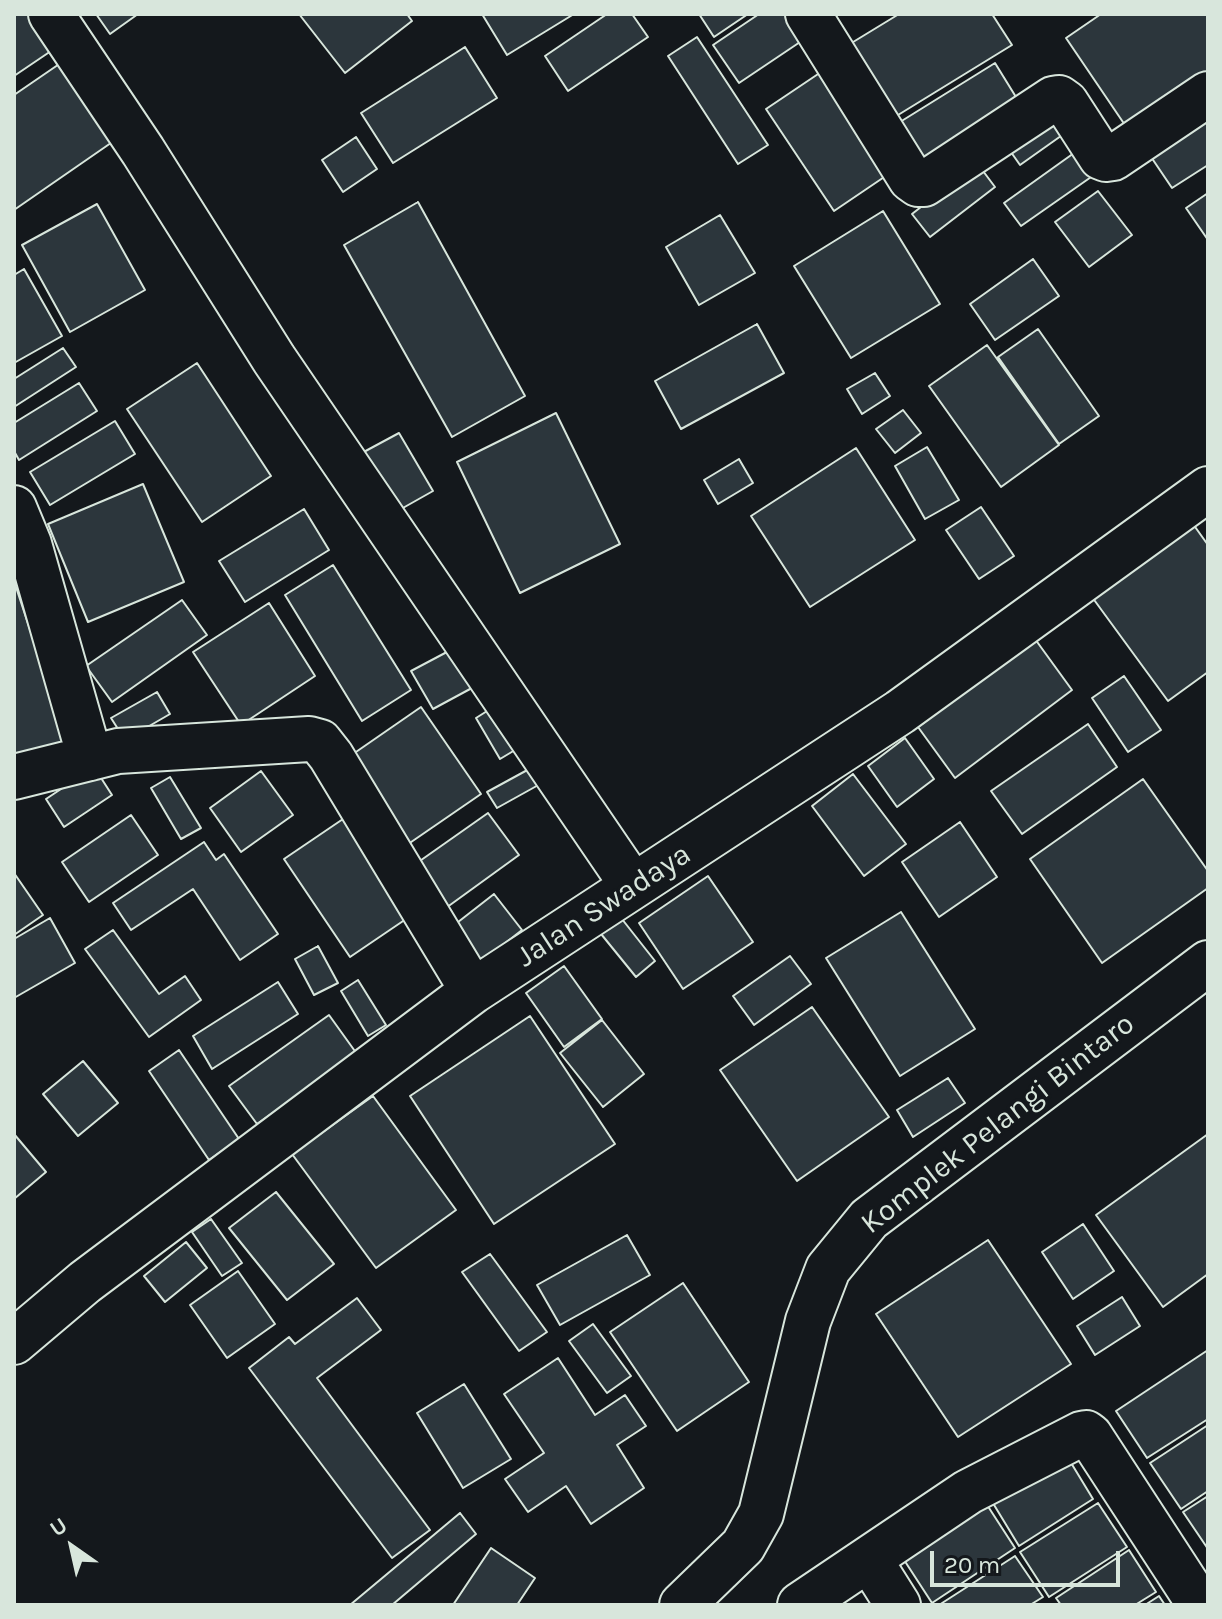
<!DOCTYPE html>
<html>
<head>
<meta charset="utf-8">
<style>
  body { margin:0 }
  #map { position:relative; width:1222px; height:1619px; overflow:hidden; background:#14181c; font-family:Karla,sans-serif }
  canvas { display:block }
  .frame { position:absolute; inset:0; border:16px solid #d8e6dc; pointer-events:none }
  .north { position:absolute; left:32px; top:1507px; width:80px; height:80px; -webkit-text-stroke:6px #14181c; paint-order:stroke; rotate:326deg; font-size:22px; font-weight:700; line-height:32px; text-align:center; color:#d8e6dc }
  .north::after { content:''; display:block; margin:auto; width:28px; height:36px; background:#d8e6dc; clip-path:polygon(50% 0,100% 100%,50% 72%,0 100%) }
  .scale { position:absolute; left:930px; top:1551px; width:190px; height:36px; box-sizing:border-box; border:4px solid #d8e6dc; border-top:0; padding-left:10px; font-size:24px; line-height:28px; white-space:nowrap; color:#d8e6dc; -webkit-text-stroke:6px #14181c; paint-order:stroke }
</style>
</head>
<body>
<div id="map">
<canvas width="1222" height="1619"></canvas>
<div class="frame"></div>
<div class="north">U</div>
<div class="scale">20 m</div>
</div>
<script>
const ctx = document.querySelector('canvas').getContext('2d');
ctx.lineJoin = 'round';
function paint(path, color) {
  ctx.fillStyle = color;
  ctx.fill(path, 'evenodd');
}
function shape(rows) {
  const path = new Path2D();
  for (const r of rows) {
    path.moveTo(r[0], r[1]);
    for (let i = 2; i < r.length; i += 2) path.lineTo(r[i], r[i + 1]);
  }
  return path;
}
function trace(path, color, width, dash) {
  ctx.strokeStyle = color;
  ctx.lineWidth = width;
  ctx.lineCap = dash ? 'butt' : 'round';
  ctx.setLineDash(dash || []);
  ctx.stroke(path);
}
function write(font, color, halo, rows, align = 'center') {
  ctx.font = font + ' Karla,sans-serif';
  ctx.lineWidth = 6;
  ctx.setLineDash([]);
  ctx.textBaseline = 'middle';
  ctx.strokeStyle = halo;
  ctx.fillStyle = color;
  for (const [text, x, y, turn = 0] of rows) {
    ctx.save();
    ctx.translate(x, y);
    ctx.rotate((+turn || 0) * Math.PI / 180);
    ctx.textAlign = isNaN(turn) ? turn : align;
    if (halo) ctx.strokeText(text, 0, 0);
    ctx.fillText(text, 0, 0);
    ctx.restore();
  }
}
const building = shape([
  [14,14,28,14,51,51,14,76,14,14],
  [96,14,138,14,110,34,96,14],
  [299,14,407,14,412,21,345,73,299,14],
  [482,14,574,14,507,55,482,14],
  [607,14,632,14,648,37,568,91,545,56,607,14],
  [699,14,748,14,714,37,699,14],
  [759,14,803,14,815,32,739,83,713,45,759,14],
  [899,14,992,14,1012,45,885,123,840,50,899,14],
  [1101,14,1208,14,1208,77,1129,131,1066,38,1101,14],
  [697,37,768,145,738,164,668,56,697,37],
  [465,47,497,98,393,163,361,113,465,47],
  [68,58,121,136,14,210,14,95,68,58],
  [995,63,1024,110,929,169,900,122,995,63],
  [830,66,899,167,834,211,766,109,830,66],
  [1062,106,1075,126,1020,165,1006,145,1062,106],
  [1208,106,1208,165,1172,188,1145,148,1208,106],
  [356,137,377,169,343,192,322,160,356,137],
  [1088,143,1104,168,1021,226,1004,203,1088,143],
  [977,163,995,187,930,237,912,214,977,163],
  [1098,191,1132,235,1089,267,1055,222,1098,191],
  [1208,193,1208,240,1186,208,1208,193],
  [418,202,525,396,452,437,344,245,418,202],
  [97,204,145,290,70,332,22,245,97,204],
  [883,211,940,304,851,358,794,266,883,211],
  [720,215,755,273,699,305,666,247,720,215],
  [1033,259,1059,296,995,340,970,304,1033,259],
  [24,269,62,336,14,363,14,275,24,269],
  [757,324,784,373,681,429,655,381,757,324],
  [1038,329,1099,416,1059,444,998,357,1038,329],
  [987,345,1059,445,1001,487,929,386,987,345],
  [63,348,76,367,14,407,14,379,63,348],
  [197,363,271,476,202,522,127,409,197,363],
  [875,373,890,396,862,414,847,389,875,373],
  [79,383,97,411,19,460,14,451,14,423,79,383],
  [903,410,921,433,895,453,876,429,903,410],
  [556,413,620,544,520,593,457,462,556,413],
  [115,421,135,454,50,505,30,472,115,421],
  [399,433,433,491,394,513,360,454,399,433],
  [927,447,959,500,925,519,895,466,927,447],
  [856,448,915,540,810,607,751,516,856,448],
  [739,459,753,483,718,504,704,480,739,459],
  [143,484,184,582,88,622,48,524,143,484],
  [981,507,1014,556,979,579,946,530,981,507],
  [304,509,329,550,245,602,219,561,304,509],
  [1193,524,1208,545,1208,672,1168,701,1092,597,1193,524],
  [333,565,411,690,362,721,285,595,333,565],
  [14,581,67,742,14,760,14,581],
  [182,600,207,635,112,702,86,666,182,600],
  [269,603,315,676,241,725,193,652,269,603],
  [1035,639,1072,690,955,778,918,727,1035,639],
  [462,644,483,682,433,709,411,671,462,644],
  [1124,676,1161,730,1128,752,1092,698,1124,676],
  [157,692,170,714,125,740,111,718,157,692],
  [495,706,520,747,500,759,476,718,495,706],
  [421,707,481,794,401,849,340,763,421,707],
  [1088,724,1117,767,1022,834,991,791,1088,724],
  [905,738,934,779,897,807,868,766,905,738],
  [542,762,551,778,497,808,487,792,542,762],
  [94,767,112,795,64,827,46,799,94,767],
  [261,771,293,815,241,852,210,808,261,771],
  [853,774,906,844,864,876,812,806,853,774],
  [170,777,201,828,181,839,151,788,170,777],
  [1143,779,1208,871,1208,888,1102,963,1030,859,1143,779],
  [488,813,519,855,439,913,407,870,488,813],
  [131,815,158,855,89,902,62,862,131,815],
  [343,819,409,917,350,957,284,859,343,819],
  [960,822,997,877,939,917,902,862,960,822],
  [204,842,216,860,224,854,278,934,240,960,193,889,131,930,113,903,204,842],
  [14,873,43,915,14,935,14,873],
  [708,876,753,942,683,989,639,923,708,876],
  [494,894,522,930,472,969,444,933,494,894],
  [901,912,975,1029,900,1076,826,958,901,912],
  [618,914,655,961,636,977,597,929,618,914],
  [50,918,75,963,14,998,14,939,50,918],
  [113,930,159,994,185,976,201,1000,149,1037,85,949,113,930],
  [318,946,338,983,314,995,295,959,318,946],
  [790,956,811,984,754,1025,733,996,790,956],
  [564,966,602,1019,564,1047,526,993,564,966],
  [358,980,386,1025,368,1036,341,991,358,980],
  [278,982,298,1014,212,1069,193,1036,278,982],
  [812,1007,889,1117,797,1181,720,1070,812,1007],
  [329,1015,357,1054,257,1124,229,1086,329,1015],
  [530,1016,615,1144,494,1224,410,1096,530,1016],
  [602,1020,644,1074,603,1107,560,1053,602,1020],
  [179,1050,239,1139,209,1160,149,1071,179,1050],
  [83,1061,118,1103,78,1136,43,1094,83,1061],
  [948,1078,965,1103,913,1137,897,1110,948,1078],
  [373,1096,456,1210,376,1268,292,1154,373,1096],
  [14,1134,46,1172,14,1199,14,1134],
  [1208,1134,1208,1274,1163,1307,1096,1215,1208,1134],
  [276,1192,334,1264,287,1300,229,1228,276,1192],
  [211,1219,242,1263,222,1276,192,1232,211,1219],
  [1083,1224,1114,1271,1073,1299,1042,1252,1083,1224],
  [627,1235,650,1275,560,1325,537,1285,627,1235],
  [988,1240,1071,1364,958,1437,876,1314,988,1240],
  [186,1242,207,1268,165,1302,144,1276,186,1242],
  [490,1254,547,1332,519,1351,462,1272,490,1254],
  [238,1271,275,1324,227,1358,190,1305,238,1271],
  [683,1283,749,1382,677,1431,610,1332,683,1283],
  [1122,1297,1140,1326,1095,1355,1077,1326,1122,1297],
  [357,1298,381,1330,317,1378,430,1530,392,1558,249,1368,289,1337,295,1344,357,1298],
  [593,1324,631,1376,607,1393,569,1341,593,1324],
  [1208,1350,1208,1419,1147,1458,1116,1411,1208,1350],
  [558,1358,595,1415,625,1395,646,1426,617,1445,644,1488,591,1524,566,1486,528,1512,505,1479,544,1453,504,1394,558,1358],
  [464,1384,511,1459,463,1488,417,1413,464,1384],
  [1208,1425,1208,1491,1181,1509,1150,1463,1208,1425],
  [1062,1448,1093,1499,1019,1546,988,1495,1062,1448],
  [978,1491,1015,1548,932,1603,895,1546,978,1491],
  [1208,1496,1208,1549,1183,1512,1208,1496],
  [1098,1503,1127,1547,1049,1597,1020,1552,1098,1503],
  [460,1513,476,1534,392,1605,350,1605,460,1513],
  [491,1548,535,1578,517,1605,453,1605,491,1548],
  [1129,1550,1156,1592,1135,1605,1061,1605,1056,1598,1129,1550],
  [1015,1556,1043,1597,1030,1605,939,1605,1015,1556],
  [1159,1596,1165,1605,1145,1605,1159,1596]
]);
paint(building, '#2c363c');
trace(building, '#d8e6dc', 2);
const minor = shape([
  [51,14,143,151,274,359,633,886],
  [808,14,911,179,918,184,924,184,1053,99,1059,98,1066,103,1101,157,1106,159,1113,158,1208,94],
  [14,508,29,544,90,758],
  [14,777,118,751,309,739,320,742,331,756,473,991],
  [14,1342,85,1282,473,991,900,712,1208,489],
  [869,1559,898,1605],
  [682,1605,743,1546,761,1514,808,1321,828,1269,869,1219,1208,963],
  [800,1605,968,1492,1081,1434,1086,1433,1090,1436,1200,1605]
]);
trace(minor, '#d8e6dc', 48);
trace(minor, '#14181c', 44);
write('30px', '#d8e6dc', '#14181c', [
  ["Jalan Swadaya",604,906,-33],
  ["Komplek Pelangi Bintaro",998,1124,-38]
]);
</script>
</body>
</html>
